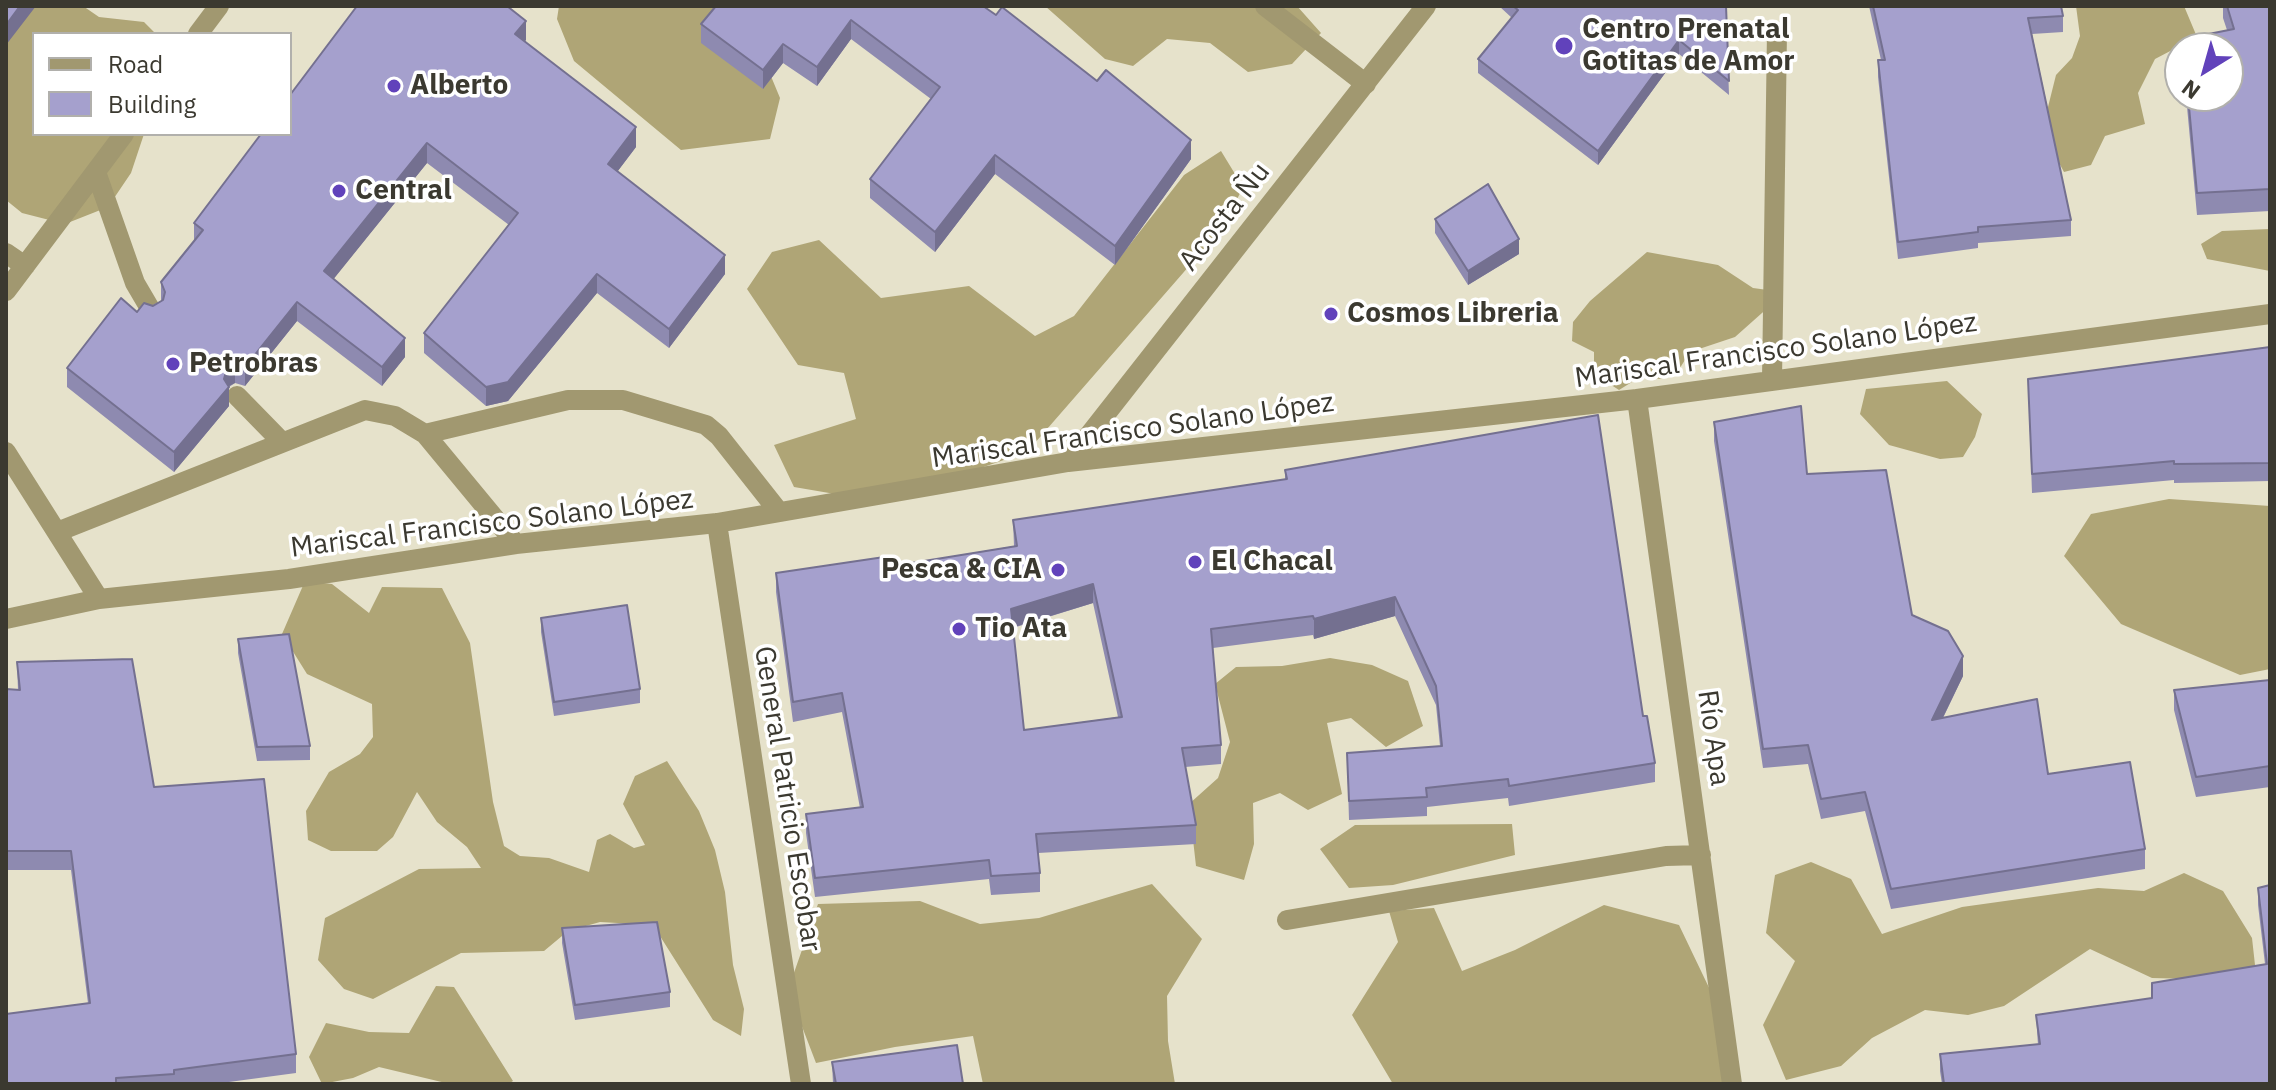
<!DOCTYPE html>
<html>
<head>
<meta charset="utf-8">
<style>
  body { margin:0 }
  #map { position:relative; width:2276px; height:1090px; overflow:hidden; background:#e6e2cb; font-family:"IBM Plex Sans",sans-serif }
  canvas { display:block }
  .frame { position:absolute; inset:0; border:8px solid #3b3930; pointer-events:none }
  .legend { position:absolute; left:32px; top:32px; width:260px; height:104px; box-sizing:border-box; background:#fff; border:2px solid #b1b0ac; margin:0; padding:10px 14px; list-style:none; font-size:24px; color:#3b3930 }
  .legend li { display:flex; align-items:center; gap:16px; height:40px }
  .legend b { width:40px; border:2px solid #b1b0ac }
  .north { position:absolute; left:2164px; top:32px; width:80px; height:80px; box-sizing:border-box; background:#fff; border:2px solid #b1b0ac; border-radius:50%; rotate:217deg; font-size:22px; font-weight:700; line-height:32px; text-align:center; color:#3b3930 }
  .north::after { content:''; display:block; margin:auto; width:28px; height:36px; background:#6142bb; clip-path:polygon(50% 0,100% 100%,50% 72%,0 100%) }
</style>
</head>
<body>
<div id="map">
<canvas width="2276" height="1090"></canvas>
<div class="frame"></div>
<ul class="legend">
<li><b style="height:10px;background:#a19870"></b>Road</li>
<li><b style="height:22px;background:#a5a0cd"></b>Building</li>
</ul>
<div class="north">N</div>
</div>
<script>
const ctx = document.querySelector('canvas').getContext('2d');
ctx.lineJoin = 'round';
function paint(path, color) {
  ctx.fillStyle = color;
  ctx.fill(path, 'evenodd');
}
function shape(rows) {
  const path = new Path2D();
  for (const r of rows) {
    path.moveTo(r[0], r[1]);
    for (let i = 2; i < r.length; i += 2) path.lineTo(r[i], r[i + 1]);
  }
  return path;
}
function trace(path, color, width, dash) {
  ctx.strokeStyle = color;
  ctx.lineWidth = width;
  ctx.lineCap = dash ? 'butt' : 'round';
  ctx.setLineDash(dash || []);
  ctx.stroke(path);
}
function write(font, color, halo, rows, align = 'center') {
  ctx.font = font + ' "IBM Plex Sans",sans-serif';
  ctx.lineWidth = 7;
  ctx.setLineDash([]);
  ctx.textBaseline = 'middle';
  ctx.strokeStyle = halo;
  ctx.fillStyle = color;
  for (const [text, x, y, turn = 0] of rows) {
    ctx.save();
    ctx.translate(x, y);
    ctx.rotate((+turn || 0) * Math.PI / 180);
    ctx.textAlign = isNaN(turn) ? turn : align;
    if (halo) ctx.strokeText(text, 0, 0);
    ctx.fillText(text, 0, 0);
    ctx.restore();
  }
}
paint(shape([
  [8,6,83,6,99,17,144,22,156,34,34,34,34,134,144,134,131,173,108,207,65,224,22,213,6,200],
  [559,6,748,6,746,16,780,98,770,139,681,150,574,61,557,19],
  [1045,6,1297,6,1321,33,1292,64,1248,72,1210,43,1167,39,1133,66,1105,59],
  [2076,6,2184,6,2197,37,2155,59,2138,93,2145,124,2105,136,2091,165,2064,172,2042,131,2056,75,2072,58,2080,36],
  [1221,151,1243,187,1224,226,1027,452,882,502,794,487,774,445,856,419,844,373,798,365,747,289,772,252,819,240,881,298,969,286,1035,336,1074,316,1184,175],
  [2270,229,2270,271,2207,259,2201,244,2222,231],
  [1647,252,1718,265,1753,288,1775,291,1771,305,1735,337,1690,352,1678,371,1661,379,1640,377,1619,390,1594,374,1594,352,1572,341,1573,322,1590,301],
  [1947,381,1982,414,1975,437,1963,457,1940,459,1889,445,1860,414,1866,389],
  [2169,499,2270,506,2270,669,2240,675,2121,624,2064,556,2091,514],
  [305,581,332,584,369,613,382,587,442,588,470,643,493,802,504,846,520,856,549,858,589,872,597,840,610,834,634,848,645,845,623,804,635,776,667,761,699,811,715,850,725,892,733,965,744,1009,741,1036,713,1020,653,925,600,922,568,931,544,951,461,953,373,999,344,989,318,960,325,918,419,869,481,868,467,847,437,822,417,792,393,837,377,851,331,851,308,840,306,811,329,772,360,754,373,737,372,704,307,674,282,634],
  [1330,658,1372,665,1408,681,1423,726,1386,747,1351,718,1327,723,1342,794,1308,810,1280,793,1253,803,1254,844,1244,880,1196,866,1189,804,1218,778,1230,742,1215,684,1236,667,1282,666],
  [1512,824,1515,855,1393,885,1349,888,1320,849,1355,825],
  [1811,862,1851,879,1882,934,1962,907,2098,888,2144,891,2184,873,2223,891,2252,938,2255,965,2270,981,2152,978,2090,949,2004,1006,1968,1015,1925,1010,1872,1038,1841,1066,1786,1080,1763,1025,1795,961,1766,933,1775,875],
  [1152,884,1202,939,1167,996,1168,1041,1175,1084,983,1084,973,1036,895,1047,816,1063,788,990,818,904,920,901,980,924,1039,918],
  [1604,905,1679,925,1724,1019,1732,1084,1393,1084,1352,1015,1398,942,1389,911,1434,908,1462,971,1515,950],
  [436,986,454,987,513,1081,508,1084,450,1084,379,1067,353,1078,322,1084,309,1057,326,1023,369,1032,409,1033]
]), '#afa576');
trace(shape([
  [1265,6,1366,84],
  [198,34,219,6],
  [96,172,135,283,152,312],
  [6,253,25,266],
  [6,291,124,134],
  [1772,380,1777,31],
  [237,396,280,440],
  [1637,399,1732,1084],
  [425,434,568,400,623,400,706,425,719,436,779,512],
  [6,452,99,599],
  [1068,462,1426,6],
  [717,523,801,1084],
  [57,532,365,410,395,416,425,434,516,544],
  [6,619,99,599,289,579,516,544,717,523,1068,462,1637,399,2270,314],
  [1287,920,1666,856,1701,855]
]), '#a19870', 20);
paint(shape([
  [983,6,1191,159,1115,265,995,174,935,252,870,198,870,179,931,99,851,39,817,86,783,63,763,89,701,43,701,24],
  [1499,6,1726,6,1729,95,1679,54,1598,165,1478,73,1478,59,1512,18],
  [1869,6,2061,6,2063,16,2063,32,2032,34,2071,220,2071,236,1978,243,1978,248,1898,259,1878,77,1878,60,1881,60],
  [2223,6,2270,6,2270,211,2197,215,2186,96,2228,96,2228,48,2183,48,2183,39,2227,30,2223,18],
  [526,40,524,42,636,147,617,172,725,274,669,348,597,293,508,401,486,406,424,353,424,333,509,225,427,163,333,279,405,357,382,386,297,321,245,386,235,383,229,387,229,406,174,472,67,387,67,368,137,312,161,301,161,282,194,241,194,223],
  [1435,219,1519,254,1468,285,1435,233],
  [2270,347,2270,481,2174,483,2174,480,2032,493,2028,379],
  [1714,422,1807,474,1912,615,1963,676,1943,718,2048,774,2145,849,2145,869,1891,909,1865,811,1821,819,1808,764,1763,768,1714,441],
  [1285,470,1643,716,1655,763,1655,782,1509,806,1508,798,1427,807,1427,816,1349,820,1347,753,1440,746,1436,705,1395,616,1314,639,1313,635,1213,648,1221,745,1221,764,1185,767,1196,825,1196,844,1038,853,1040,873,1040,892,991,895,989,879,815,897,806,833,806,814,860,808,842,712,793,722,776,592,776,573,893,566,1014,546,1013,520,1285,480],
  [1093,603,1118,717,1024,730,1013,628],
  [541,618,640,689,640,703,554,716,541,632],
  [238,639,310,746,310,760,257,761,238,653],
  [17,662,154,787,296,1054,296,1073,214,1084,6,1084,88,1003,71,870,6,870,6,689,18,690],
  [2270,680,2270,787,2196,797,2174,710,2174,690],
  [2270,885,2270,1084,1942,1084,1940,1071,1940,1054,2038,1045,2036,1015,2152,998,2152,983,2265,964,2258,905,2258,888],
  [562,928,670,992,670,1007,575,1020,562,943],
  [832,1062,963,1084,833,1084]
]), '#8e8ab0');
paint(shape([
  [20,6,36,6,6,45,6,25],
  [851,20,851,39,817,86,817,67],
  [526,21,526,40,515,54,515,34],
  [1679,40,1679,54,1598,165,1598,151],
  [783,44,783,63,763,89,763,70],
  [636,127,636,147,608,184,608,164],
  [1191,140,1191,159,1115,265,1115,246],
  [427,143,427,163,324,291,324,271],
  [995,155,995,174,935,252,935,232],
  [1519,239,1519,254,1468,285,1468,271],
  [725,255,725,274,669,348,669,329],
  [597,274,597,293,508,401,486,406,486,387],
  [297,302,297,321,245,386,245,367],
  [405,338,405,357,382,386,382,367],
  [235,364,235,383,227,387,229,387,229,406,174,472,174,452,224,379,227,368],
  [1093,584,1093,603,1011,628,1011,609],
  [1395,597,1395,616,1314,639,1314,619],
  [1963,656,1963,676,1932,740,1932,720]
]), '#747090');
const building = shape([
  [6,6,20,6,6,25,6,6],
  [357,6,507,6,526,21,515,34,636,127,608,164,725,255,669,329,597,274,508,382,486,387,424,333,518,213,427,143,324,271,405,338,382,367,297,302,245,367,235,364,227,368,224,379,229,387,174,452,67,368,121,298,137,312,144,303,153,306,163,300,165,292,161,282,203,230,194,223,261,134,290,134,290,95,357,6],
  [716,6,983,6,996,15,1002,7,1097,81,1106,70,1191,140,1115,246,995,155,935,232,870,179,940,87,851,20,817,67,783,44,763,70,701,24,716,6],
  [1513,6,1726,6,1729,81,1679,40,1598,151,1478,59,1518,10,1513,6],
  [1873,6,2061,6,2063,16,2028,18,2071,220,1978,227,1978,232,1898,242,1878,60,1885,60,1873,6],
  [2227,6,2270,6,2270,189,2197,193,2188,96,2228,96,2228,48,2184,48,2183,39,2234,29,2227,6],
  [1488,184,1519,239,1468,271,1435,219,1488,184],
  [2270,347,2270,463,2174,464,2174,461,2032,474,2028,379,2270,347],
  [1801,406,1807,474,1886,470,1912,615,1948,631,1963,656,1932,720,2037,699,2048,774,2130,762,2145,849,1891,889,1865,792,1821,799,1808,745,1763,749,1714,422,1801,406],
  [1598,415,1643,716,1647,716,1655,763,1509,786,1508,779,1426,788,1427,797,1349,801,1347,753,1442,746,1436,686,1395,597,1314,619,1313,616,1211,629,1221,745,1182,748,1196,825,1036,834,1040,873,991,876,989,860,815,878,806,814,863,807,842,693,793,702,776,573,891,556,893,566,1017,546,1013,520,1287,479,1285,470,1598,415],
  [1093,584,1122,717,1024,730,1011,609,1093,584],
  [627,605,640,689,554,702,541,618,627,605],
  [289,634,310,746,257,747,238,639,289,634],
  [132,659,154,787,264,779,296,1054,174,1070,174,1074,116,1078,116,1084,6,1084,6,1014,90,1003,71,851,6,851,6,689,20,690,17,662,132,659],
  [2270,680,2270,766,2196,777,2174,690,2270,680],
  [2270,885,2270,1084,1944,1084,1940,1054,2040,1044,2036,1015,2152,998,2152,983,2267,964,2258,888,2270,885],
  [657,922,670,992,575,1005,562,928,657,922],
  [957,1045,963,1084,836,1084,832,1062,957,1045]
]);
paint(building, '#a5a0cd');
trace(building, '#747090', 2);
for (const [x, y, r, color] of [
  [1564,46,10,"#6142bb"],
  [394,86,8,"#6142bb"],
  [339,191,8,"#6142bb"],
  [1331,314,8,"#6142bb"],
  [173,364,8,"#6142bb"],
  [1195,562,8,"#6142bb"],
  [1058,570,8,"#6142bb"],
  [959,629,8,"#6142bb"]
]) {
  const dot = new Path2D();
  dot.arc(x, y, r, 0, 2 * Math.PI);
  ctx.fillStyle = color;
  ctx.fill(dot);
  trace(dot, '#fff', 3);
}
write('bold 28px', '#3b3930', '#fff', [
  ["Centro Prenatal",1582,30],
  ["Gotitas de Amor",1582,62],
  ["Alberto",410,86],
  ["Central",355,191],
  ["Cosmos Libreria",1347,314],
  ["Petrobras",189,364],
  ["El Chacal",1211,562],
  ["Pesca & CIA",1042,570,"right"],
  ["Tio Ata",975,629]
], 'left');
write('28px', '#3b3930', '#fff', [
  ["Acosta Ñu",1225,217,-52],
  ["Mariscal Francisco Solano López",1776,351,-8],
  ["Mariscal Francisco Solano López",1133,431,-8],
  ["Mariscal Francisco Solano López",492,524,-7],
  ["Río Apa",1713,738,82],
  ["General Patricio Escobar",787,799,81]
]);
</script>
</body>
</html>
